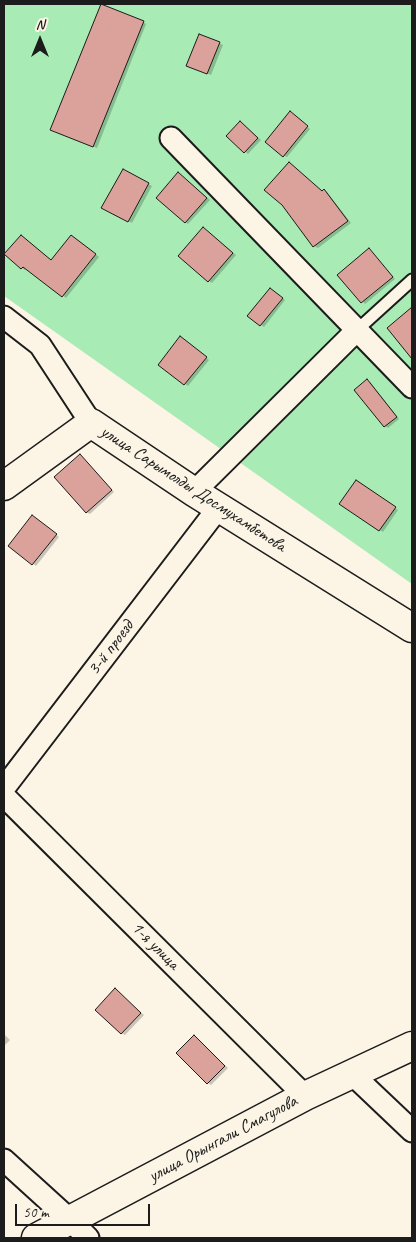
<!DOCTYPE html>
<html>
<head>
<meta charset="utf-8">
<style>
  body { margin:0 }
  #map { position:relative; width:416px; height:1242px; overflow:hidden; background:#fcf5e5; font-family:Caveat,sans-serif }
  canvas { display:block }
  .frame { position:absolute; inset:0; border:5px solid #1c1c1c; pointer-events:none }
  .north { position:absolute; left:15px; top:15px; width:50px; height:50px; -webkit-text-stroke:4px #fcf5e5; paint-order:stroke; rotate:0deg; font-size:14px; font-weight:700; line-height:20px; text-align:center; color:#1c1c1c }
  .north::after { content:''; display:block; margin:auto; width:18px; height:22px; background:#1c1c1c; clip-path:polygon(50% 0,100% 100%,50% 72%,0 100%) }
  .scale { position:absolute; left:15px; top:1204px; width:135px; height:22px; box-sizing:border-box; border:2px solid #1c1c1c; border-top:0; padding-left:6px; font-size:15px; line-height:18px; white-space:nowrap; color:#1c1c1c; -webkit-text-stroke:4px #fcf5e5; paint-order:stroke }
</style>
</head>
<body>
<div id="map">
<canvas width="416" height="1242"></canvas>
<div class="frame"></div>
<div class="north">N</div>
<div class="scale">50 m</div>
</div>
<script>
const ctx = document.querySelector('canvas').getContext('2d');
ctx.lineJoin = 'round';
function paint(path, color) {
  ctx.fillStyle = color;
  ctx.fill(path, 'evenodd');
}
function shape(rows) {
  const path = new Path2D();
  for (const r of rows) {
    path.moveTo(r[0], r[1]);
    for (let i = 2; i < r.length; i += 2) path.lineTo(r[i], r[i + 1]);
  }
  return path;
}
function trace(path, color, width, dash) {
  ctx.strokeStyle = color;
  ctx.lineWidth = width;
  ctx.lineCap = dash ? 'butt' : 'round';
  ctx.setLineDash(dash || []);
  ctx.stroke(path);
}
function write(font, color, halo, rows, align = 'center') {
  ctx.font = font + ' Caveat,sans-serif';
  ctx.lineWidth = 4.5;
  ctx.setLineDash([]);
  ctx.textBaseline = 'middle';
  ctx.strokeStyle = halo;
  ctx.fillStyle = color;
  for (const [text, x, y, turn = 0] of rows) {
    ctx.save();
    ctx.translate(x, y);
    ctx.rotate((+turn || 0) * Math.PI / 180);
    ctx.textAlign = isNaN(turn) ? turn : align;
    if (halo) ctx.strokeText(text, 0, 0);
    ctx.fillText(text, 0, 0);
    ctx.restore();
  }
}
paint(shape([
  [4,4,412,4,412,584,4,296]
]), '#a9ebb5');
paint(shape([
  [143,22,146,24,97,148,55,131],
  [219,43,223,45,211,75,191,67],
  [293,115,310,129,287,157,284,156],
  [243,124,261,140,248,154,227,136],
  [123,170,152,186,132,223,103,207],
  [182,176,210,200,188,224,185,222],
  [324,190,327,192,351,223,318,248,314,246,322,192],
  [206,230,236,255,212,283,209,281],
  [22,236,52,261,75,238,99,257,66,298,27,268,25,270,22,268],
  [369,250,395,279,365,304,339,275],
  [274,291,285,300,264,327,249,316],
  [184,340,209,360,188,386,160,365],
  [367,381,371,383,399,419,388,428,385,426],
  [81,456,114,492,90,514,86,512],
  [356,482,398,510,383,532,341,504],
  [36,518,59,537,36,566,9,546],
  [116,990,144,1015,125,1035,121,1033],
  [4,1034,10,1040,4,1046],
  [194,1037,228,1068,211,1085,208,1083]
]), '#0003');
const building = shape([
  [101,4,144,21,93,147,50,130,101,4],
  [199,34,220,42,207,74,186,66,199,34],
  [290,111,308,126,283,157,265,142,290,111],
  [240,121,258,138,244,153,226,136,240,121],
  [289,162,322,191,324,189,348,221,313,247,282,205,264,190,289,162],
  [123,169,149,183,128,222,101,208,123,169],
  [178,172,207,198,185,223,156,198,178,172],
  [203,227,233,253,208,282,178,256,203,227],
  [21,235,51,260,71,235,96,254,62,297,23,267,21,269,4,254,21,235],
  [369,248,393,277,361,303,337,275,369,248],
  [270,288,283,298,260,326,247,316,270,288],
  [412,307,412,359,387,328,412,307],
  [180,336,207,357,184,385,158,365,180,336],
  [367,379,397,417,384,427,354,390,367,379],
  [80,454,112,490,86,513,54,477,80,454],
  [356,480,396,507,379,531,339,504,356,480],
  [32,515,57,534,32,565,8,546,32,515],
  [115,988,141,1013,121,1034,95,1010,115,988],
  [194,1035,225,1066,207,1084,176,1053,194,1035]
]);
paint(building, '#dba19b');
trace(building, '#1c1c1c', 1);
const service = shape([
  [357,330,412,280]
]);
const minor = shape([
  [171,138,412,387],
  [4,317,40,345,91,423],
  [194,492,357,330],
  [4,788,219,507],
  [4,796,305,1096],
  [351,1073,412,1131],
  [4,1160,70,1220,88,1238]
]);
const tertiary = shape([
  [4,486,91,423,194,492,412,628]
]);
const secondary = shape([
  [36,1238,305,1096,412,1046]
]);
trace(service, '#1c1c1c', 15);
trace(minor, '#1c1c1c', 25);
trace(tertiary, '#1c1c1c', 31);
trace(secondary, '#1c1c1c', 31);
trace(service, '#fcf5e5', 11);
trace(minor, '#fcf5e5', 21);
trace(tertiary, '#fcf5e5', 28);
trace(secondary, '#fcf5e5', 28);
write('18px', '#1c1c1c', '#fcf5e5', [
  ["улица Сарымолды Досмухамбетова",193,489,33],
  ["3-й проезд",111,648,-53],
  ["1-я улица",155,946,45],
  ["улица Орынгали Смагулова",223,1139,-28]
]);
</script>
</body>
</html>
